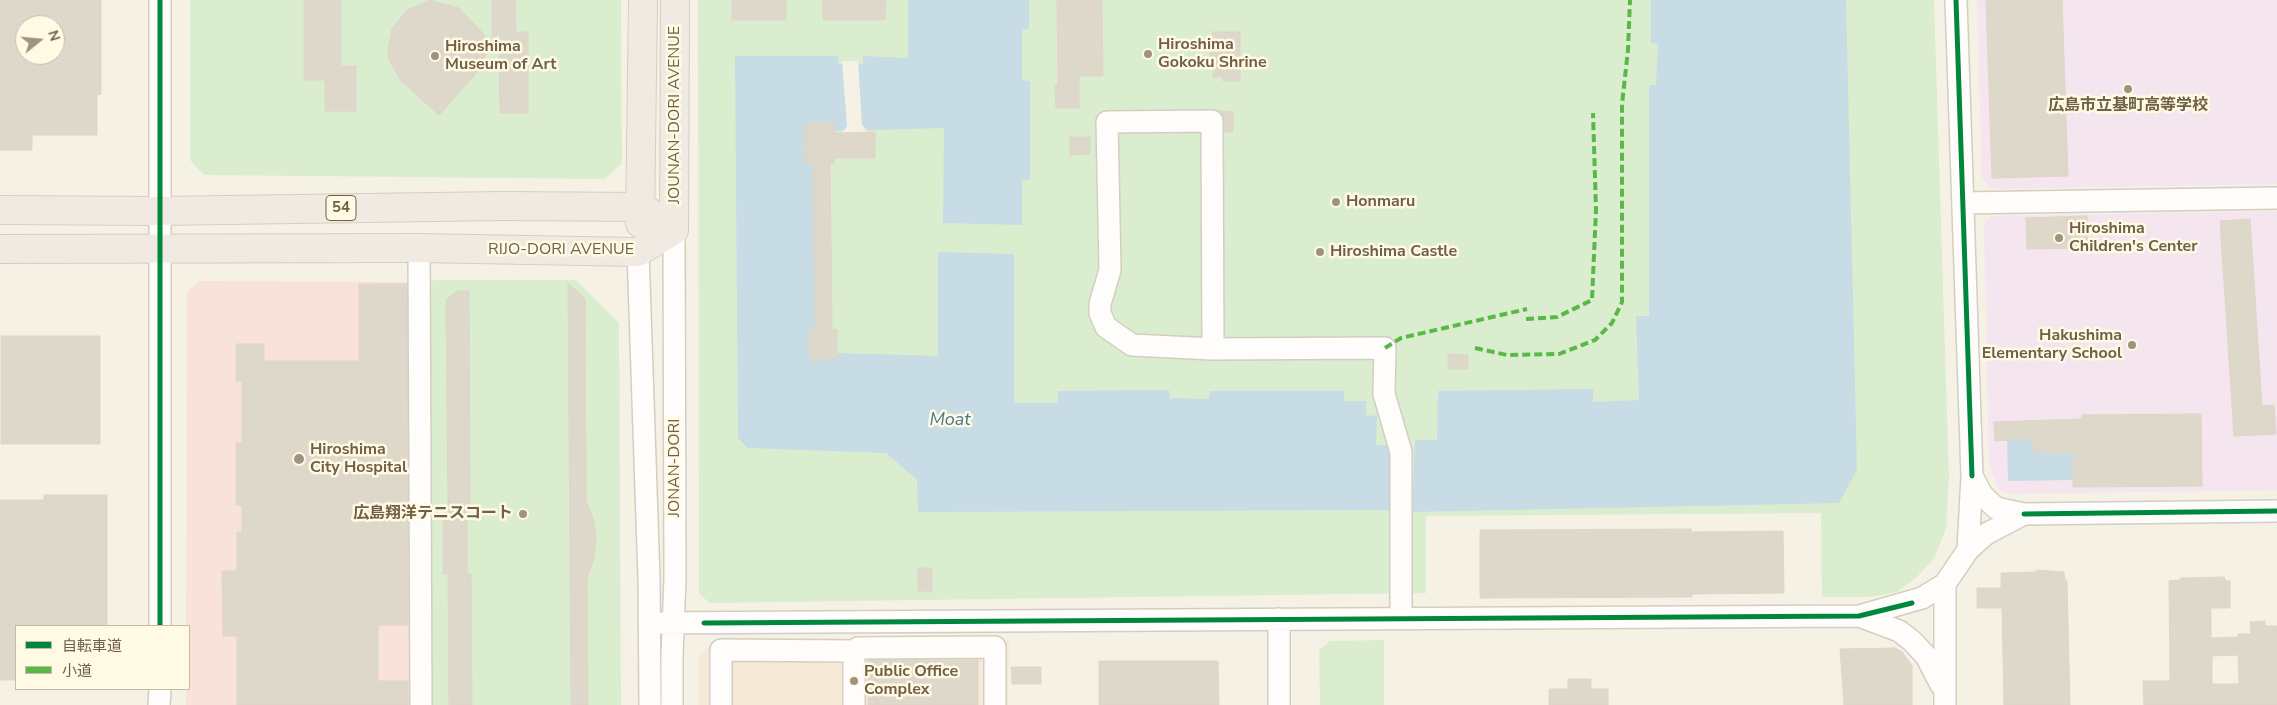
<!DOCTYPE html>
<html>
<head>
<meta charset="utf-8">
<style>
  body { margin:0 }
  #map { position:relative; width:2277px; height:705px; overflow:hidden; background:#f5f2e5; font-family:"Nunito Sans","Noto Sans JP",sans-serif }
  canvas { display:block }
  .legend { position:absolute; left:15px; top:625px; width:175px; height:65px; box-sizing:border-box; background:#fffae4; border:1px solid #c6bca5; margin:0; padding:6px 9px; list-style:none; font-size:15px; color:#715f47 }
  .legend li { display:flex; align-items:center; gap:10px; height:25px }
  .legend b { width:25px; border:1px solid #c6bca5 }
  .north { position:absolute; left:15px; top:15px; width:50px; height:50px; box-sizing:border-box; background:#fffae4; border:1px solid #c6bca5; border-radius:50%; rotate:73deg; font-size:14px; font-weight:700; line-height:20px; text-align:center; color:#715f47 }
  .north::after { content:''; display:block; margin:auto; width:18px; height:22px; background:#9f927e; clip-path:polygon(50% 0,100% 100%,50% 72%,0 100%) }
</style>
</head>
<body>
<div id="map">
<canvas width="2277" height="705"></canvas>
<ul class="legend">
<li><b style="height:6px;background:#00873e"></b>自転車道</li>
<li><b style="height:6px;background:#58b947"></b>小道</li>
</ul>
<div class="north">N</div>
</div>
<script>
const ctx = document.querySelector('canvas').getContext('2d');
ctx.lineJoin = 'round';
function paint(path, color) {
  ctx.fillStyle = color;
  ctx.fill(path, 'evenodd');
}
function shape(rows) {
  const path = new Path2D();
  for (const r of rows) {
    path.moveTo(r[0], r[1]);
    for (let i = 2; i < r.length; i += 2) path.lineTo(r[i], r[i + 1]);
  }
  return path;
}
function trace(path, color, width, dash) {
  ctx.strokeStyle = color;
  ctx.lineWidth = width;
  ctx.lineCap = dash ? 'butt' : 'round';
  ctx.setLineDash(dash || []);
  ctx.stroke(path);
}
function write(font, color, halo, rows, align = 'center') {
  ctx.font = font + ' "Nunito Sans","Noto Sans JP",sans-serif';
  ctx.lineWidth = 5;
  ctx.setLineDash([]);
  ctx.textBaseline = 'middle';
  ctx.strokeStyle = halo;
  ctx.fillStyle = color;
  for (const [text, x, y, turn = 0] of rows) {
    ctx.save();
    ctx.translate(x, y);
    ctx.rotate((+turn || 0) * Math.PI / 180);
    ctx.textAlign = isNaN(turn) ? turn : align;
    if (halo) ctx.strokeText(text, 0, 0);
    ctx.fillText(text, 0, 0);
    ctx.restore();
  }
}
paint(shape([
  [1009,640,1008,705,699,705,699,657,715,641]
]), '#f6e9d7');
paint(shape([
  [1977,0,2277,0,2277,184,1989,189,1982,177],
  [2277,211,2277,490,2010,494,1999,490,1989,465,1984,224,1991,216]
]), '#f4e5ef');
paint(shape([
  [200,281,410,282,413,705,186,705,186,689,189,689,189,626,186,626,187,292]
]), '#f8e2da');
paint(shape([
  [190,0,621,0,622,163,605,179,204,175,190,160],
  [698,0,1934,0,1949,477,1946,529,1934,558,1917,577,1897,592,1870,597,1822,597,1821,513,1426,516,1426,593,709,603,699,593],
  [434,280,576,280,619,323,621,705,428,705,425,288],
  [1384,640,1384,705,1320,705,1319,650,1330,641]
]), '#dbedcf');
paint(shape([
  [908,0,1029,0,1029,29,1022,29,1022,80,1030,81,1030,180,1022,180,1022,225,943,223,944,128,832,131,814,162,816,332,836,353,938,356,938,252,1014,254,1014,403,1058,403,1058,391,1169,390,1170,398,1209,399,1210,391,1344,391,1344,401,1366,401,1366,415,1377,416,1376,445,1389,446,1389,510,918,512,917,480,886,453,748,448,738,438,735,56,838,56,839,64,863,64,863,56,908,58],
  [1651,0,1846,0,1857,470,1839,503,1412,512,1415,440,1437,440,1438,391,1593,389,1593,402,1639,400,1636,316,1649,316,1649,85,1656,85,1658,44,1651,43],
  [2033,439,2035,452,2073,453,2073,480,2008,481,2007,440]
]), '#c7dce5');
paint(shape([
  [858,61,862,125,868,132,842,133,847,126,842,61]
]), '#f5f2e5');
const building = shape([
  [0,0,101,0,101,94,97,95,97,135,32,135,32,150,0,150,0,0],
  [25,25,55,25,55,55,25,55,25,25],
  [304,0,341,0,341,66,356,66,356,111,325,111,325,80,304,80,304,0],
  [430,0,459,8,492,43,492,0,515,0,516,32,528,32,528,113,500,113,499,31,474,76,439,115,401,81,389,60,388,49,392,29,407,10,430,0],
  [732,0,786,0,786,20,732,20,732,0],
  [823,0,886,0,885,20,823,20,823,0],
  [1057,0,1102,0,1103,76,1079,76,1079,108,1056,108,1055,85,1058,85,1057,0],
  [1986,0,2062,0,2068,176,1992,178,1986,0],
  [1212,32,1240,32,1240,81,1223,81,1223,77,1213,77,1213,68,1210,68,1210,42,1213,42,1212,32],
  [1220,111,1233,112,1233,132,1225,132,1224,120,1220,111],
  [834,123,834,133,875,132,875,158,834,158,834,163,830,163,832,330,837,329,837,359,811,360,808,331,815,331,813,163,805,163,804,124,834,123],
  [1070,137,1090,137,1090,154,1070,155,1070,137],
  [2087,216,2088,248,2027,249,2026,218,2087,216],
  [2250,219,2262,406,2274,405,2276,434,2234,436,2220,221,2250,219],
  [568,283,585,299,586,500,593,518,596,538,594,559,587,578,588,705,571,705,568,283],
  [359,284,407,284,408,625,378,625,378,681,408,681,408,705,237,705,237,636,223,636,222,571,237,571,237,532,242,532,242,505,236,505,236,443,242,443,242,381,236,381,236,344,264,344,264,361,359,361,359,284],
  [457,291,469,291,470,506,467,506,467,574,471,574,472,705,449,705,448,574,443,574,443,506,448,506,446,300,457,291],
  [1,336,100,336,100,444,1,444,1,336],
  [1448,354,1468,355,1468,369,1448,369,1448,354],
  [2201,414,2202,486,2073,487,2073,453,2034,452,2033,439,1995,441,1994,422,2082,419,2082,415,2201,414],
  [44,495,107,495,107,626,16,626,16,680,0,680,0,500,44,500,44,495],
  [1691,529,1691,532,1783,531,1784,593,1692,594,1692,597,1480,598,1480,530,1691,529],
  [918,568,932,568,932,591,918,591,918,568],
  [2037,570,2064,572,2065,580,2067,581,2070,705,2004,705,2002,608,1977,608,1977,588,2001,588,2001,573,2037,572,2037,570],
  [2224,577,2226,581,2230,581,2230,608,2211,608,2211,638,2238,637,2238,634,2251,634,2250,622,2265,621,2265,626,2277,626,2277,705,2144,705,2143,681,2170,681,2169,581,2181,580,2181,578,2224,577],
  [2238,655,2239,684,2212,684,2212,656,2238,655],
  [1895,648,1902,652,1912,665,1912,705,1844,705,1840,649,1895,648],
  [868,660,978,660,978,705,868,705,868,660],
  [1099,661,1218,661,1219,705,1099,705,1099,661],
  [1011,667,1041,667,1041,684,1012,684,1011,667],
  [1568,679,1591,679,1591,689,1608,689,1608,705,1549,705,1549,689,1568,689,1568,679]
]);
paint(building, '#ded8cb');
trace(building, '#ded6c7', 1);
const minor = shape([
  [160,0,160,626],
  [1956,0,1972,476,1968,550],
  [1963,203,2277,198],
  [419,248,421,705],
  [638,252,649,578,650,705],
  [1213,349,1212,121,1107,122,1110,270,1100,304,1100,313,1106,327,1132,345,1213,349,1385,348,1384,394,1401,452,1401,618],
  [1972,476,1982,495,1996,508,2024,514,2277,511],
  [1859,616,1899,631,1912,641,1926,656,1941,685],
  [649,623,1859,616,1922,598,1945,584,1968,550,1986,534,2024,514],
  [854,651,854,705],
  [159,705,160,689],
  [672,705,672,656,675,578,674,230],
  [721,705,721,650,854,651,858,648,995,647,995,705],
  [1279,705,1279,619],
  [1945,705,1945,584]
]);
const highway = shape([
  [0,210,158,211,503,206,642,207,674,230],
  [640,223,643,0],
  [674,230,675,0],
  [0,249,419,248,638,252,674,230]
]);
trace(minor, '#d3cec0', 24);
trace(highway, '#d4cec3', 30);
trace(minor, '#fefdfb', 21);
trace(highway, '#f0eae2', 28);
trace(shape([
  [1526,319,1557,317,1592,300,1596,210,1593,113],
  [1385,348,1401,338,1527,309],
  [1475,348,1507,355,1559,354,1595,340,1612,323,1622,302,1622,104,1628,50,1630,0]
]), '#58b947', 4, [8, 4]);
trace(shape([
  [160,0,160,626],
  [1956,0,1972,476],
  [2024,514,2277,511],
  [704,623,1859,616,1912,603]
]), '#00873e', 5);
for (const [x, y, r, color] of [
  [1148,54,5,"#9f927e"],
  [435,56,5,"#9f927e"],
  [2128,89,5,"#9f927e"],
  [1336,202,5,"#9f927e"],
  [2059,238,5,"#9f927e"],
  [1320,252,5,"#9f927e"],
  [2132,345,5,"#9f927e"],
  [299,459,6,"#9f927e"],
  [523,514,5,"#9f927e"],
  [854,681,5,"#9f927e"]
]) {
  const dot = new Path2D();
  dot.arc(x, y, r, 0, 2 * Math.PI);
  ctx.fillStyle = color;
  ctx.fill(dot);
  trace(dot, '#fffae4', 2);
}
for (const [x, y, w] of [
  [341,208,30]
]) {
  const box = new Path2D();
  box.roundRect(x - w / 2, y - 12.5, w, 25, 4);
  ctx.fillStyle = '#fffae4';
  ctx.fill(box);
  trace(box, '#715f47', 1);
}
write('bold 15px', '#715f47', null, [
  ["54",341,208]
]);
write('bold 16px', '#715f47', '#fffae4', [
  ["Hiroshima",1158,45],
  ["Gokoku Shrine",1158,63],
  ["Hiroshima",445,47],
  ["Museum of Art",445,65],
  ["広島市立基町高等学校",2128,106,"center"],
  ["Honmaru",1346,202],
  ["Hiroshima",2069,229],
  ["Children's Center",2069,247],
  ["Hiroshima Castle",1330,252],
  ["Hakushima",2122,336,"right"],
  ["Elementary School",2122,354,"right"],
  ["Hiroshima",310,450],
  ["City Hospital",310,468],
  ["広島翔洋テニスコート",513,514,"right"],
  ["Public Office",864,672],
  ["Complex",864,690]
], 'left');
write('16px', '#715f47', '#fffae4', [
  ["JOUNAN-DORI AVENUE",675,115,-90],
  ["RIJO-DORI AVENUE",561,250],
  ["JONAN-DORI",675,468,-90]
]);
write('italic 18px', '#467793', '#fffae4', [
  ["Moat",950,421]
]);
</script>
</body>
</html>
